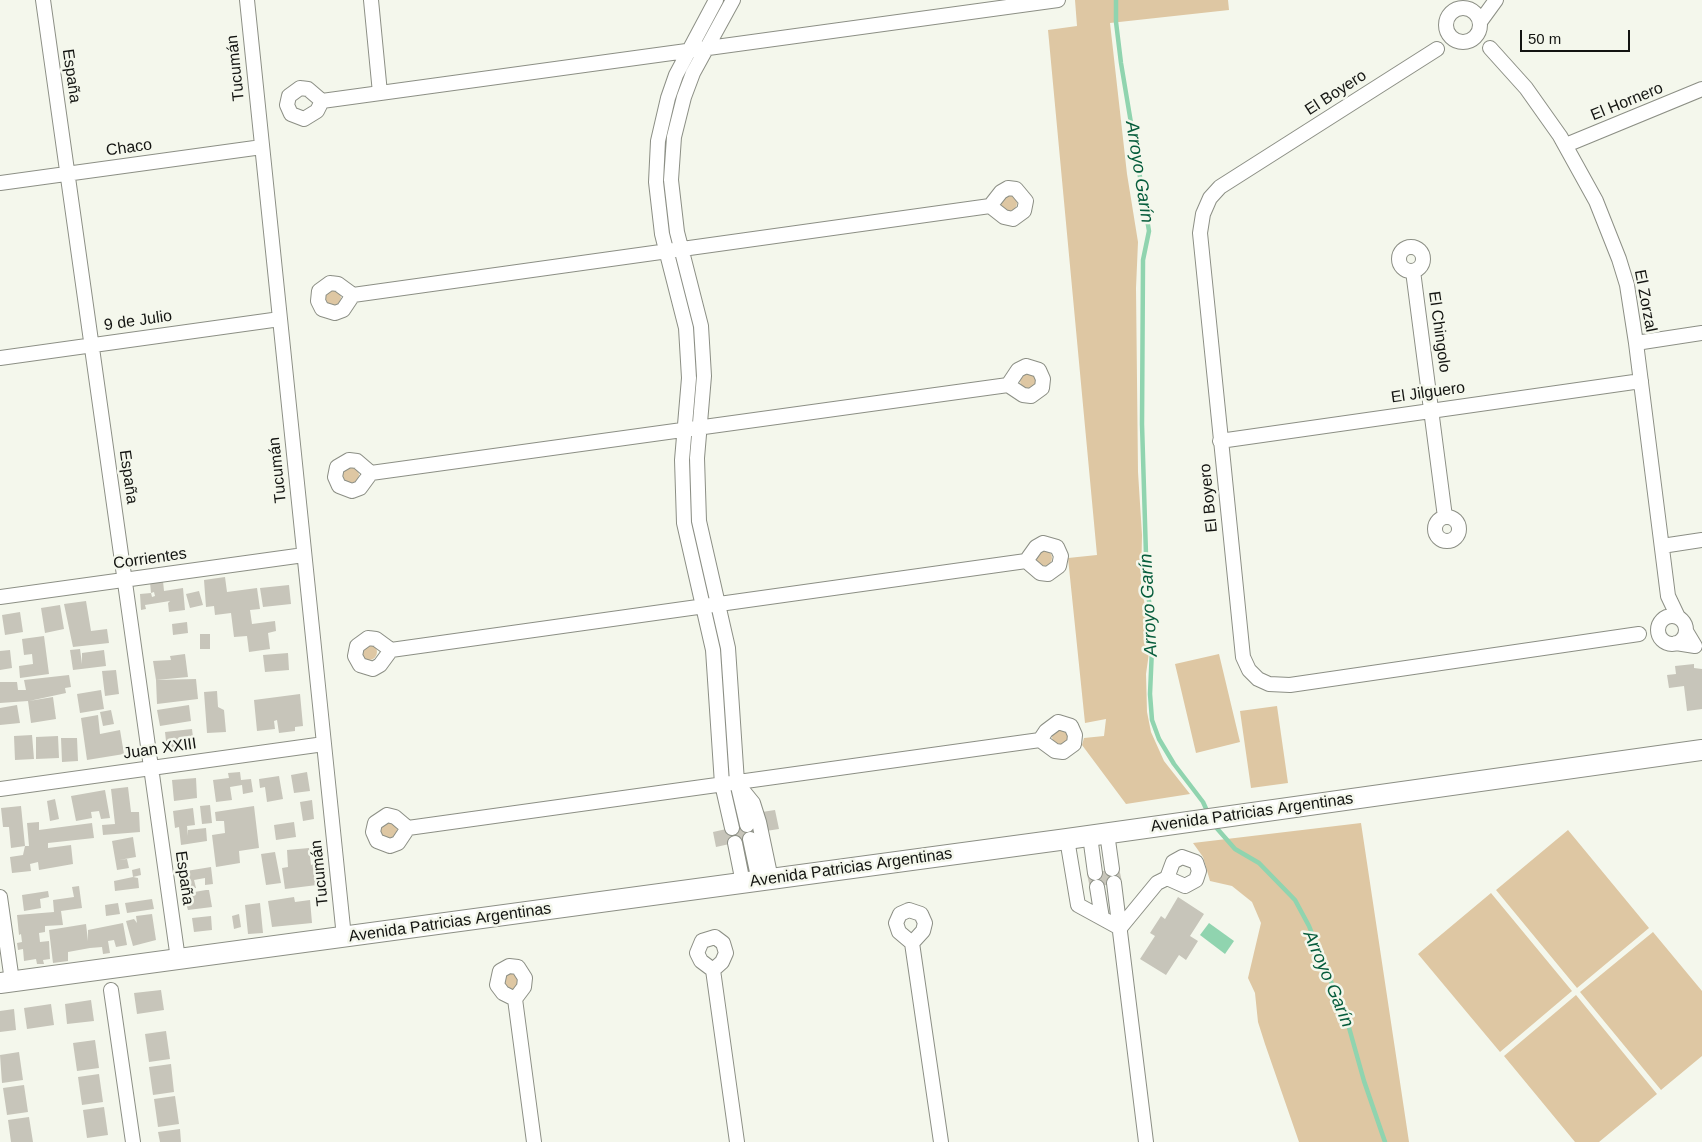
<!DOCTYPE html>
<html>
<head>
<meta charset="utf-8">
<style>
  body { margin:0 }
  #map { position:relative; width:1702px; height:1142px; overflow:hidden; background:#f4f7ec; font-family:Helvetica,sans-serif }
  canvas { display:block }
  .scale { position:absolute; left:1520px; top:30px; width:110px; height:22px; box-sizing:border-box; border:2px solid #131411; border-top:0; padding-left:6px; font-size:15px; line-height:18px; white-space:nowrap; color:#131411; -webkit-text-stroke:4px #f4f7ec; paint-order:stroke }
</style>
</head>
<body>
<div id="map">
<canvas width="1702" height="1142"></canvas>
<div class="scale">50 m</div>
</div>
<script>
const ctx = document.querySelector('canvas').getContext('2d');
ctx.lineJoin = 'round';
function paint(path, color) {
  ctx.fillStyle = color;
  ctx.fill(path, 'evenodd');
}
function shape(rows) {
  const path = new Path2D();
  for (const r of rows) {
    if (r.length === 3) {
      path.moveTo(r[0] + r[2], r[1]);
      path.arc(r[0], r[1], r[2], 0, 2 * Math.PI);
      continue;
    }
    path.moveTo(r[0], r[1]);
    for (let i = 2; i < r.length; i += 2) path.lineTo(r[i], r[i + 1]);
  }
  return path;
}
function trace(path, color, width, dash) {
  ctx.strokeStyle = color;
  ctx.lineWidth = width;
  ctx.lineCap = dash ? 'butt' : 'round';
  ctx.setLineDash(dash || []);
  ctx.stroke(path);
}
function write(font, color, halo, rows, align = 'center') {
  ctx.font = font + ' Helvetica,sans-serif';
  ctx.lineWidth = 5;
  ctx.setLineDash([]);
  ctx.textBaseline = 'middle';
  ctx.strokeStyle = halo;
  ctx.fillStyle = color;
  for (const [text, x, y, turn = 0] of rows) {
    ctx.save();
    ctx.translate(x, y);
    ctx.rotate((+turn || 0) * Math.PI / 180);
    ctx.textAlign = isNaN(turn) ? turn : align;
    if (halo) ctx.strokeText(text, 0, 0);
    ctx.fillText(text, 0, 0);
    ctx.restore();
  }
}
paint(shape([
  [1075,0,1228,0,1229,10,1110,23,1127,174,1138,242,1136,288,1138,472,1142,535,1141,585,1147,616,1150,646,1146,674,1147,712,1151,732,1164,761,1190,794,1126,804,1082,745,1084,738,1104,736,1106,719,1085,723,1068,558,1097,555,1048,30,1077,26],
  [1009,203,8],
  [333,298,8],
  [1028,381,8],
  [351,475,8],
  [1044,558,8],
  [369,652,8],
  [1219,654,1240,742,1196,753,1175,664],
  [1277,706,1288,783,1251,788,1240,711],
  [1060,737,8],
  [388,830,9],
  [1361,823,1409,1142,1299,1142,1265,1044,1258,1022,1255,993,1248,978,1261,923,1252,902,1232,886,1210,881,1203,857,1193,843],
  [1568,830,1649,928,1577,988,1496,890],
  [1491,893,1572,991,1500,1052,1418,954],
  [1653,932,1702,991,1702,1056,1661,1090,1580,992],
  [511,981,9],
  [1576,995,1657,1094,1599,1142,1575,1142,1504,1056]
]), '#dec7a3');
paint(shape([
  [1209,923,1234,941,1225,954,1200,935]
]), '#90d4af');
trace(shape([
  [1116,0,1116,22,1121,63,1149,231,1143,260,1142,424,1147,588,1153,626,1150,694,1152,720,1159,739,1174,764,1203,802,1208,813],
  [1214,825,1235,849,1259,863,1295,900,1309,926,1348,1024,1364,1081,1385,1142]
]), '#90d4af', 4.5);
paint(shape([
  [225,577,227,592,257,588,260,609,250,610,252,624,275,621,276,631,268,633,270,649,249,652,247,636,234,637,231,613,215,615,214,606,206,607,204,580],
  [163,581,164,591,183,588,185,610,169,612,168,603,170,601,145,605,146,609,141,610,140,594,151,593,152,597,155,596,154,592,151,593,150,582],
  [289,585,291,604,263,607,260,588],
  [199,591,203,605,190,608,186,594],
  [86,601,91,631,107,629,109,643,73,647,64,604],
  [60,605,64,629,45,633,41,608],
  [20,612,23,632,5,635,2,615],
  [187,622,188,633,173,635,172,624],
  [200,634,210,634,210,649,200,649],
  [44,636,49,674,20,678,19,666,33,664,32,654,24,655,22,639],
  [80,649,82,664,82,653,104,650,106,666,73,670,70,650],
  [10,650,12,668,0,670,0,651],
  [288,653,289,670,265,672,263,655],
  [185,654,188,677,156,680,153,661,171,660,170,656],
  [1694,664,1694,668,1702,669,1702,709,1687,711,1684,686,1669,688,1667,675,1676,674,1675,666],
  [116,670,119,694,105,696,102,671],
  [69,675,71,687,65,688,66,693,29,701,53,697,56,719,31,723,28,701,0,703,0,682,17,682,18,690,26,690,24,680],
  [196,679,198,699,157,704,156,680],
  [101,690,104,709,80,713,77,694],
  [217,691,218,707,224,710,226,732,207,733,204,692],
  [300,694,303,726,295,727,295,731,279,733,277,720,274,721,275,729,257,731,254,700],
  [17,705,20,723,0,725,0,708],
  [189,705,191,721,160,726,157,710],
  [111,710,114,724,103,726,100,712],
  [98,715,100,734,120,730,124,754,87,760,81,718],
  [192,729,194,746,167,750,165,732],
  [32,735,34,759,15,760,14,736],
  [58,736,59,758,36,759,36,737],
  [61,738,77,738,78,761,62,762],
  [240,772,241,780,251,779,253,792,243,794,242,785,230,787,232,800,216,802,213,780,229,778,228,773],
  [307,772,310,791,294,793,291,775],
  [279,776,283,799,267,802,265,787,260,788,259,779],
  [196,778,197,798,174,801,172,780],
  [128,787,131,812,139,812,140,832,103,835,102,825,115,824,111,789],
  [105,790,110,818,101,819,99,811,91,812,92,818,76,821,71,796],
  [55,799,59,819,50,821,47,801],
  [312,800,314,819,303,821,300,802],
  [210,805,212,823,202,824,200,806],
  [21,806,25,846,11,848,9,827,3,827,1,808],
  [254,806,259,848,239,851,240,863,216,867,212,835,225,833,224,821,216,821,215,812],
  [193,808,195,825,187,826,188,836,188,830,206,828,207,841,181,845,179,827,175,828,173,811],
  [775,810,779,829,766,831,762,812],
  [39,822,39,830,92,823,94,838,48,843,48,848,71,845,73,864,39,870,38,862,30,864,31,871,12,873,10,857,23,855,25,846,29,846,27,823],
  [294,822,296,837,276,840,274,825],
  [753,823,756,838,716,847,713,832],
  [133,837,136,857,119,860,127,859,129,868,117,870,112,841],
  [309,848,311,865,315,864,317,885,285,889,282,868,288,867,287,850],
  [275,852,281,883,266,885,261,854],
  [211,867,213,884,205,885,205,878,194,880,196,888,183,890,180,872],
  [140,868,141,875,133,877,132,870],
  [1119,868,1122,882,1090,888,1087,874],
  [133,877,138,878,139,888,115,891,114,881],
  [79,886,82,908,61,911,63,925,45,926,45,932,39,933,40,942,49,941,50,959,43,960,44,964,37,964,36,959,24,961,23,949,18,950,17,943,22,942,21,934,19,935,17,915,54,912,53,900,74,897,72,887],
  [206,890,209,890,212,907,188,910,183,894],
  [48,891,49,897,40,899,41,908,24,911,22,895],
  [294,897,295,902,310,900,312,923,272,927,268,901],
  [1178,897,1204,914,1190,936,1198,941,1186,960,1179,955,1166,975,1140,959,1155,936,1150,933,1161,916,1165,919],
  [152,899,154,909,127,913,125,903],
  [118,903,120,914,106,916,105,905],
  [260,903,263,933,248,934,245,905],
  [152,914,156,940,133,946,126,921,134,919,137,923,136,916],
  [239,914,241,927,234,929,232,916],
  [211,916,212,930,194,932,192,918],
  [123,923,127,945,116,947,114,940,108,941,110,953,103,954,102,947,90,948,68,952,68,961,53,963,49,930,86,924,88,941,88,930],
  [161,990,164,1010,137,1014,134,993],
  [91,1000,94,1021,67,1024,65,1004],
  [51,1004,54,1025,27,1029,24,1008],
  [14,1009,16,1030,0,1032,0,1011],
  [166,1031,170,1059,149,1062,145,1034],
  [95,1040,99,1068,77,1071,73,1043],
  [19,1052,23,1080,2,1083,0,1055],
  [171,1064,174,1092,153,1095,149,1067],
  [99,1074,103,1102,82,1105,78,1077],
  [24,1085,28,1112,7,1115,3,1088],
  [175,1096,179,1124,158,1127,154,1099],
  [104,1107,108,1135,87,1138,83,1110],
  [29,1117,33,1142,11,1142,8,1120],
  [180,1129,181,1142,160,1142,158,1132]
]), '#c7c5ba');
const street = shape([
  [43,0,178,959],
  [247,0,344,937],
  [371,0,380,93],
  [716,0,676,75,668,98,658,141,656,182,662,234,686,328,689,378,682,460,684,523,713,650,722,784,732,828],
  [733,0,693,73,684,97,674,137,671,180,677,232,701,326,704,376,697,458,699,521,728,648,737,782,747,825],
  [1463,25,17],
  [1480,22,1496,0],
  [1490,48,1526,88,1560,136,1596,201,1619,259,1627,285,1636,343,1668,596,1678,617],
  [1437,49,1220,187,1210,198,1203,214,1200,233,1243,657,1249,670,1258,679,1269,684,1290,685,1639,634],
  [300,88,308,89,322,101,317,111,304,119,291,114,287,105,289,96,300,88],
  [322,101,1058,0],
  [1566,145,1702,89],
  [0,183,262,147],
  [1008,188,1016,189,1026,201,1024,211,1013,219,1004,217,990,206,1001,192,1008,188],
  [1411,259,12],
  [1413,271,1445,517],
  [330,283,338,284,353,295,343,310,335,313,322,309,318,301,319,291,330,283],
  [353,295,990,206],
  [1636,343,1702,333],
  [0,358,280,319],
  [1026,366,1039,370,1043,379,1042,388,1031,396,1023,395,1008,385,1018,370,1026,366],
  [1220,441,1641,381],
  [349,460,357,461,371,473,360,488,352,491,339,486,335,477,337,467,349,460],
  [371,473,1008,385],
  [1447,529,12],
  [1043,543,1057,547,1061,556,1059,566,1048,574,1040,573,1026,561,1036,547,1043,543],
  [1662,546,1702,540],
  [0,597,304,555],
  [1672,630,14],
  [368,638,376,639,391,650,380,665,373,669,360,665,355,656,357,646,368,638],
  [1676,643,1695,646,1686,631],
  [391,650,1026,561],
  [1058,722,1071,726,1075,735,1074,744,1063,752,1055,751,1040,740,1046,731,1058,722],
  [740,787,753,803,759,822,771,879],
  [0,789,324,744],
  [387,815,395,817,408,828,398,843,390,846,377,841,373,832,375,823,387,815],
  [408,828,1040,740],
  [1107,833,1112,869],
  [1090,836,1095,873],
  [750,839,759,881],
  [1067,839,1078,905,1120,928,1157,883,1167,878],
  [735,843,743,883],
  [1182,857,1196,862,1199,871,1196,880,1185,886,1167,878,1173,862,1182,857],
  [1114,883,1146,1142],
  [1097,887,1102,918],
  [0,897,12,981],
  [909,910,921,914,925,923,923,931,912,943,899,932,896,923,900,914,909,910],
  [715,937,723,943,726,953,722,962,713,970,701,961,697,953,702,941,715,937],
  [912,943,941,1142],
  [509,966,518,967,525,978,524,987,515,999,503,993,497,985,500,971,509,966],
  [713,970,737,1142],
  [111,990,133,1142],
  [515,999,534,1142]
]);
const secondary = shape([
  [0,983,1067,839,1702,750]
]);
trace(street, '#8c8f85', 16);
trace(secondary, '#8c8f85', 22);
trace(street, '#fff', 14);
trace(secondary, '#fff', 20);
write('16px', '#131411', '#f4f7ec', [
  ["Tucumán",236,68,-96],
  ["España",71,76,82],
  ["El Boyero",1336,93,-33],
  ["El Hornero",1627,102,-22],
  ["Chaco",129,148,-8],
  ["El Zorzal",1645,301,79],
  ["9 de Julio",138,321,-8],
  ["El Chingolo",1439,332,82],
  ["El Jilguero",1428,393,-8],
  ["Tucumán",278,470,-96],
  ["España",128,477,82],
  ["El Boyero",1209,498,-96],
  ["Corrientes",150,559,-8],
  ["Juan XXIII",160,749,-8],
  ["Avenida Patricias Argentinas",1252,813,-8],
  ["Avenida Patricias Argentinas",851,868,-8],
  ["Tucumán",320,873,-96],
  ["España",184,878,82],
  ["Avenida Patricias Argentinas",450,923,-8]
]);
write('italic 18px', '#055c3b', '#f4f7ec', [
  ["Arroyo Garín",1139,172,81],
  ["Arroyo Garín",1149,605,-93],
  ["Arroyo Garín",1328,979,67]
]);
</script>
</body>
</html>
